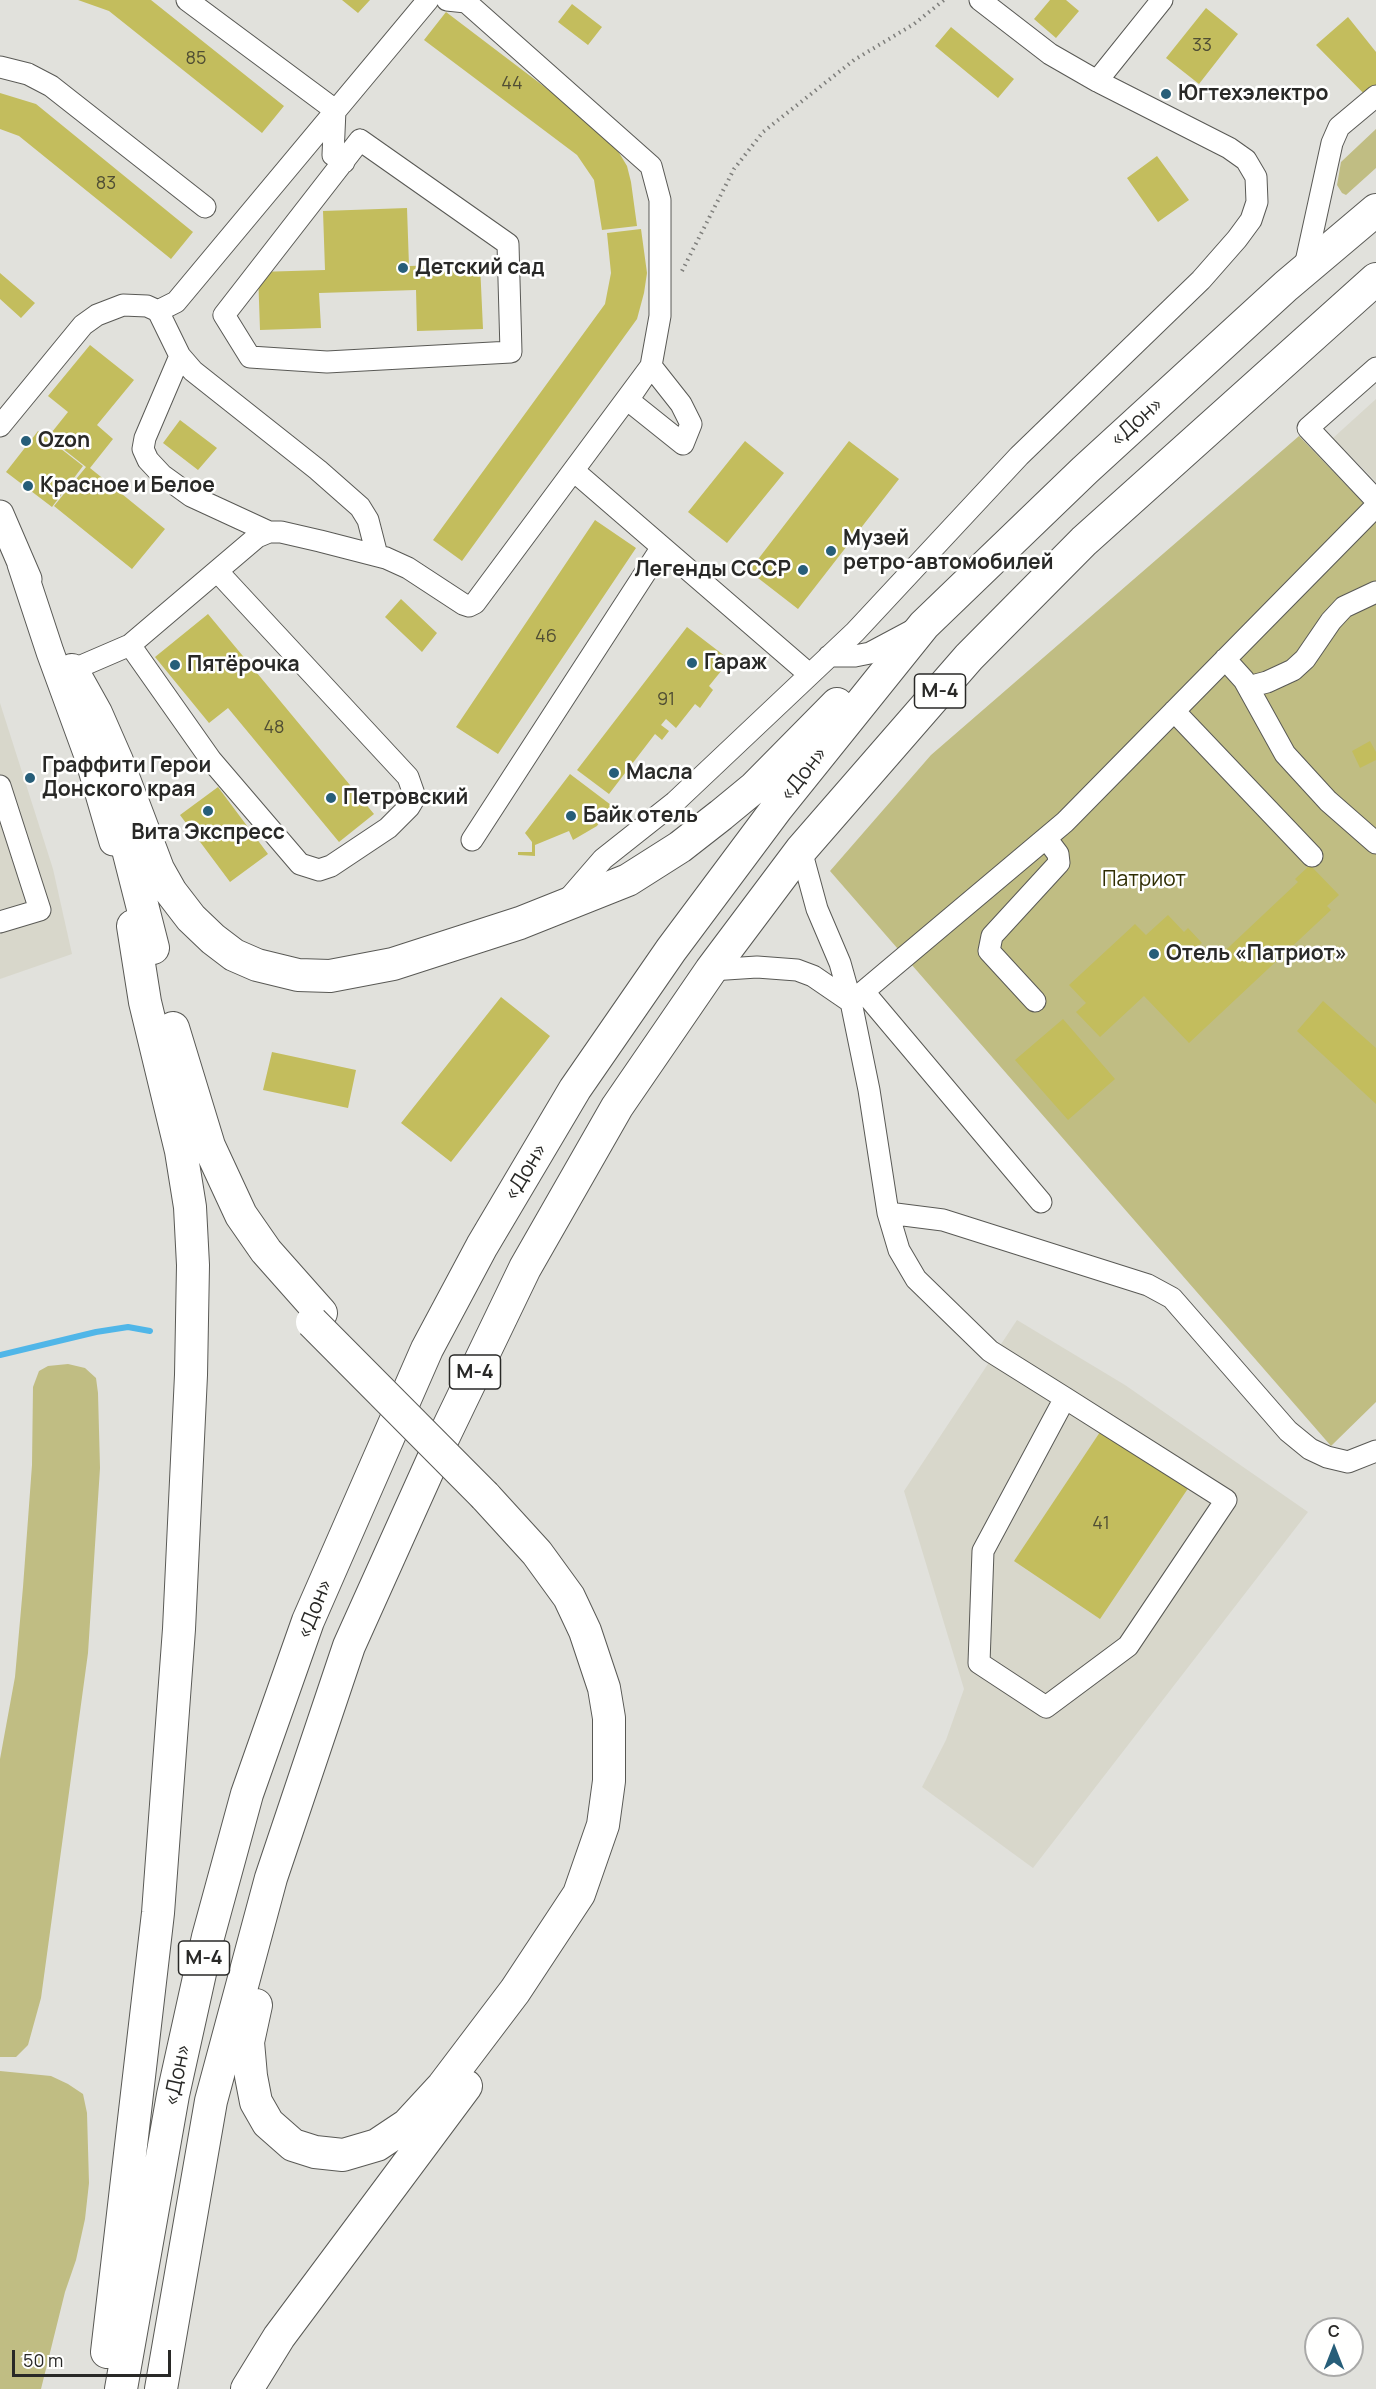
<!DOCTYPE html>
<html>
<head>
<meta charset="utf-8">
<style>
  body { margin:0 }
  #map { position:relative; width:1376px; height:2389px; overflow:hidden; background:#e1e1dc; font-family:Manrope,sans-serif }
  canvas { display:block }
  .north { position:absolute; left:1304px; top:2317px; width:60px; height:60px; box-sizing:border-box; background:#fffffe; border:2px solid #a9a9a8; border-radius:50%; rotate:0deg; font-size:16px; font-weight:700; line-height:24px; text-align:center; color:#292927 }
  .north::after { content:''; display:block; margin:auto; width:21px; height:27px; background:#275e79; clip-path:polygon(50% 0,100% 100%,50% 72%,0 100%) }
  .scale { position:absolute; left:12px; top:2350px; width:159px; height:27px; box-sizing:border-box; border:3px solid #292927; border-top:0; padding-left:8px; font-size:18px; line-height:21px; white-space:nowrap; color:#292927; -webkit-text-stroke:4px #fffffe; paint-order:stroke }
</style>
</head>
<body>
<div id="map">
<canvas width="1376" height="2389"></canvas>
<div class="north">С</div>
<div class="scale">50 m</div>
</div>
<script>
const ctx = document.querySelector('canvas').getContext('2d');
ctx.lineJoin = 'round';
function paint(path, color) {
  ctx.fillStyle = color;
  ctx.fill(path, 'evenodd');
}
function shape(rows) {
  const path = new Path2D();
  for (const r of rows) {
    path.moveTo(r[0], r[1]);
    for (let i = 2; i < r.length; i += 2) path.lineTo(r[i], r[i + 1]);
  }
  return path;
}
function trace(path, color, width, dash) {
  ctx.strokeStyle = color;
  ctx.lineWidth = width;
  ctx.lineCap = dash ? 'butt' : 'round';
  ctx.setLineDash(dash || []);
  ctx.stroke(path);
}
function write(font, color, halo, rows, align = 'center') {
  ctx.font = font + ' Manrope,sans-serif';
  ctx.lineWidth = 5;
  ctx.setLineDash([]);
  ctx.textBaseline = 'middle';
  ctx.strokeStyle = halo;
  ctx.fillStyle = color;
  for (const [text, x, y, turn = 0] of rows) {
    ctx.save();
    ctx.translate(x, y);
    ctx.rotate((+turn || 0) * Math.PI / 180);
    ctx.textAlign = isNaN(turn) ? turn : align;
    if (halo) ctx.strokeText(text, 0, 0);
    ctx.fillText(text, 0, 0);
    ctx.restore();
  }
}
paint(shape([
  [1376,399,1376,482,1333,438],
  [0,703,53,869,72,954,0,979],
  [1017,1320,1125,1385,1308,1512,1033,1868,922,1787,946,1740,964,1689,904,1491]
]), '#d8d7cb');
paint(shape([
  [1376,129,1376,168,1346,195,1342,193,1337,185,1341,162],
  [1299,436,1376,516,1376,1402,1331,1446,830,871,931,755],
  [68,1364,85,1368,96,1378,98,1393,100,1468,88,1653,41,1998,28,2045,16,2057,0,2057,0,1759,15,1677,23,1587,32,1465,33,1387,39,1371,48,1366],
  [0,2071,51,2076,68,2084,83,2094,87,2113,89,2183,85,2219,76,2260,65,2292,41,2389,0,2389]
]), '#c0bd83');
trace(shape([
  [0,1355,96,1332,128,1327,150,1331]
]), '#50b6e8', 6);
paint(shape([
  [78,0,151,0,284,106,262,133,109,11],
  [342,0,370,0,358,13],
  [1050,0,1066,0,1079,11,1056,38,1034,19],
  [572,4,602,27,588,45,558,22],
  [1206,8,1238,34,1199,84,1166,58],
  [446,12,600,129,612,141,627,166,631,182,637,226,602,230,594,180,577,155,424,40],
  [1348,17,1376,52,1376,106,1316,45],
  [951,27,1014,79,998,98,935,46],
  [0,93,36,104,193,232,171,259,19,136,0,129],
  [1157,156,1189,200,1158,222,1127,178],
  [407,208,409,266,480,264,483,329,417,331,416,290,319,293,321,328,260,330,258,272,325,270,323,211],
  [641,229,647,273,644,293,637,319,462,561,433,540,605,304,611,273,607,233],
  [0,273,35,303,21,318,0,299],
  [90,345,134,380,97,425,113,439,90,468,165,529,132,569,54,506,86,467,48,437,68,412,48,396],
  [180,420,217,448,198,470,163,443],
  [38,431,83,466,52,507,6,472],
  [745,441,784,473,727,543,688,512],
  [849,441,899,479,798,609,749,571],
  [595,520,636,548,498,754,456,727],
  [401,599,437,633,422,652,385,617],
  [208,614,374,814,339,842,228,708,209,723,155,657],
  [687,627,730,660,709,686,713,690,700,708,695,704,676,728,666,719,661,725,669,731,662,740,655,734,609,794,577,770],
  [1370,741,1376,752,1376,760,1360,768,1352,751],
  [570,774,611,805,597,826,573,840,569,831,535,845,535,856,518,855,518,852,532,852,532,842,525,833],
  [218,787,268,854,230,882,180,815],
  [1310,865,1339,895,1327,906,1331,910,1189,1043,1144,996,1100,1037,1076,1012,1086,1003,1069,985,1135,924,1146,935,1168,915,1184,932,1188,928,1202,943,1198,946,1213,962,1298,882,1295,879],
  [501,997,550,1036,451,1162,401,1123],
  [1323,1001,1376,1048,1376,1104,1297,1031],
  [1063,1019,1115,1079,1068,1120,1015,1060],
  [272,1052,356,1070,348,1108,263,1090],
  [1102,1429,1189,1487,1100,1619,1014,1561]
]), '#c3bd5d');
const minor = shape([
  [187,0,335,110,333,155,344,162],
  [0,67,28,74,51,86,205,207],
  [1097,81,1162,0],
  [360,140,508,244,511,352,327,362,250,357,224,315,360,140],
  [1304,271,1332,143,1339,127,1376,96],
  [158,311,176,302,428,0],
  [180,356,145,438,143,449,148,460,162,475,191,496,269,532],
  [651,366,681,404,691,424,683,444,628,400,651,366],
  [1376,368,1308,428,1376,500],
  [0,426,83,325,97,315,123,305,147,306,158,311,180,356,193,371,318,470,360,507,368,520,377,555],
  [574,471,809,674],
  [130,645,211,760,300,864,319,870,331,866,388,828,409,807,415,797,408,777,217,571],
  [829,656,855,656,870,653,915,629],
  [1225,659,1244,680,1285,754,1328,801,1376,843],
  [72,670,130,645,257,537,269,532,281,532,320,541,386,558,408,568,463,604,469,606,475,603,651,366,660,316,660,200,651,166,466,2,447,0],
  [1248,687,1267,682,1293,670,1305,659,1331,621,1344,607,1376,592],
  [1174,711,1312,856],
  [0,786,40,910,0,922],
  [472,840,662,547],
  [801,850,817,909,840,963,851,1002,869,1090,888,1213,899,1250,916,1279,990,1351,1065,1398,1226,1500,1128,1646,1046,1707,979,1663,983,1551,1065,1398],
  [564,904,603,859,675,802,855,632,1019,456,1201,280,1237,239,1251,220,1257,202,1256,177,1246,160,1229,148,1097,81,1050,54,980,0],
  [711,970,757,967,797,970,813,976,851,1002],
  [864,992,1041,1202],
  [1035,1001,989,951,992,936,1059,863,1058,854,1046,838],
  [851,1002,1065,822,1376,506],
  [888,1213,943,1220,1148,1285,1172,1298,1288,1431,1310,1449,1327,1457,1348,1462,1376,1451]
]);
const major = shape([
  [0,514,28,579],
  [21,564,50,652,88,756,113,842]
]);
const highway = shape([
  [72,670,96,713,117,761,158,869,171,892,191,918,213,939,234,955,257,965,298,975,330,976,393,964,520,923,628,880,680,847,721,815,755,787,837,704],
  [118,810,153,948],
  [173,1028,209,1146,241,1215,266,1251,321,1313],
  [256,2005,248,2042,251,2076,256,2102,268,2123,293,2145,315,2152,343,2155,377,2145,407,2125,443,2086,515,1991,579,1894,603,1825,609,1781,609,1718,604,1688,585,1631,569,1597,537,1553,485,1496],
  [107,2352,158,1913,179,1629,191,1375,193,1265,190,1207,181,1151,145,1002,133,926],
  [121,2389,173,2095,208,1937,247,1794,308,1621,427,1349,482,1246,575,1089,671,950,777,808,924,625,1085,470,1286,286,1376,210],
  [161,2389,211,2101,271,1878,349,1646,434,1457,525,1268,617,1107,711,970,801,850,969,657,1084,541,1376,279],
  [247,2389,279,2337,466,2086]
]);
trace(minor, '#595955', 23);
trace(major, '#595955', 29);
trace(highway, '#595955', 34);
trace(shape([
  [682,271,734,169,763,132,854,60,914,24,944,0]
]), '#7f7f7c', 4, [1.5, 4.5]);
trace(minor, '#fff', 21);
trace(major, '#fff', 27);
trace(highway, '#fff', 32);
const highwayBridge = shape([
  [312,1322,485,1496]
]);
trace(highwayBridge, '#595955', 34, []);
trace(highwayBridge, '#fff', 32);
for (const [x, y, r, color] of [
  [1166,94,6,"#275e79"],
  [403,268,6,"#275e79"],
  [26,441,6,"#275e79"],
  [28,486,6,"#275e79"],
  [831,551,6,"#275e79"],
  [803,570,6,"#275e79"],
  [692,663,6,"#275e79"],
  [175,665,6,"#275e79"],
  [614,773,6,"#275e79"],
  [30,778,6,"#275e79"],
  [331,798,6,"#275e79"],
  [208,811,6,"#275e79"],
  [571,816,6,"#275e79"],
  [1154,954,6,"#275e79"]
]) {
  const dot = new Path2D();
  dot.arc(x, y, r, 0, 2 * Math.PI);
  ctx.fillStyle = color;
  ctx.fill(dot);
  trace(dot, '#fffffe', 2);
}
write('18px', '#504e34', null, [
  ["33",1202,46],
  ["85",196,59],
  ["44",512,84],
  ["83",106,184],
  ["46",546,637],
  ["91",666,700],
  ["48",274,728],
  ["41",1101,1524]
]);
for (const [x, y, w] of [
  [940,691,51],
  [475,1372,51],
  [204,1958,51]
]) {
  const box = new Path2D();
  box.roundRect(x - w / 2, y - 17, w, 34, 4.5);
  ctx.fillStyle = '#fffffe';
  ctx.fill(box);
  trace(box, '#292927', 1.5);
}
write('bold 20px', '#292927', null, [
  ["М-4",940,691],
  ["М-4",475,1372],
  ["М-4",204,1958]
]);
write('bold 21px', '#292927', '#fffffe', [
  ["Югтехэлектро",1178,94],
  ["Детский сад",415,268],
  ["Ozon",38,441],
  ["Красное и Белое",40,486],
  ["Музей",843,539],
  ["ретро-автомобилей",843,563],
  ["Легенды СССР",791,570,"right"],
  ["Гараж",704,663],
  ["Пятёрочка",187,665],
  ["Граффити Герои",42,766],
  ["Донского края",42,790],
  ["Масла",626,773],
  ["Петровский",343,798],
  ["Байк отель",583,816],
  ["Вита Экспресс",208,833,"center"],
  ["Отель «Патриот»",1166,954]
], 'left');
write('21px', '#292927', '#fffffe', [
  ["«Дон»",1137,422,-42],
  ["«Дон»",804,774,-52],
  ["«Дон»",526,1172,-59],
  ["«Дон»",315,1609,-68],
  ["«Дон»",178,2075,-78]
]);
write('21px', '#2f2d02', '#fffffe', [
  ["Патриот",1144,880]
]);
</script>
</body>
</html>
